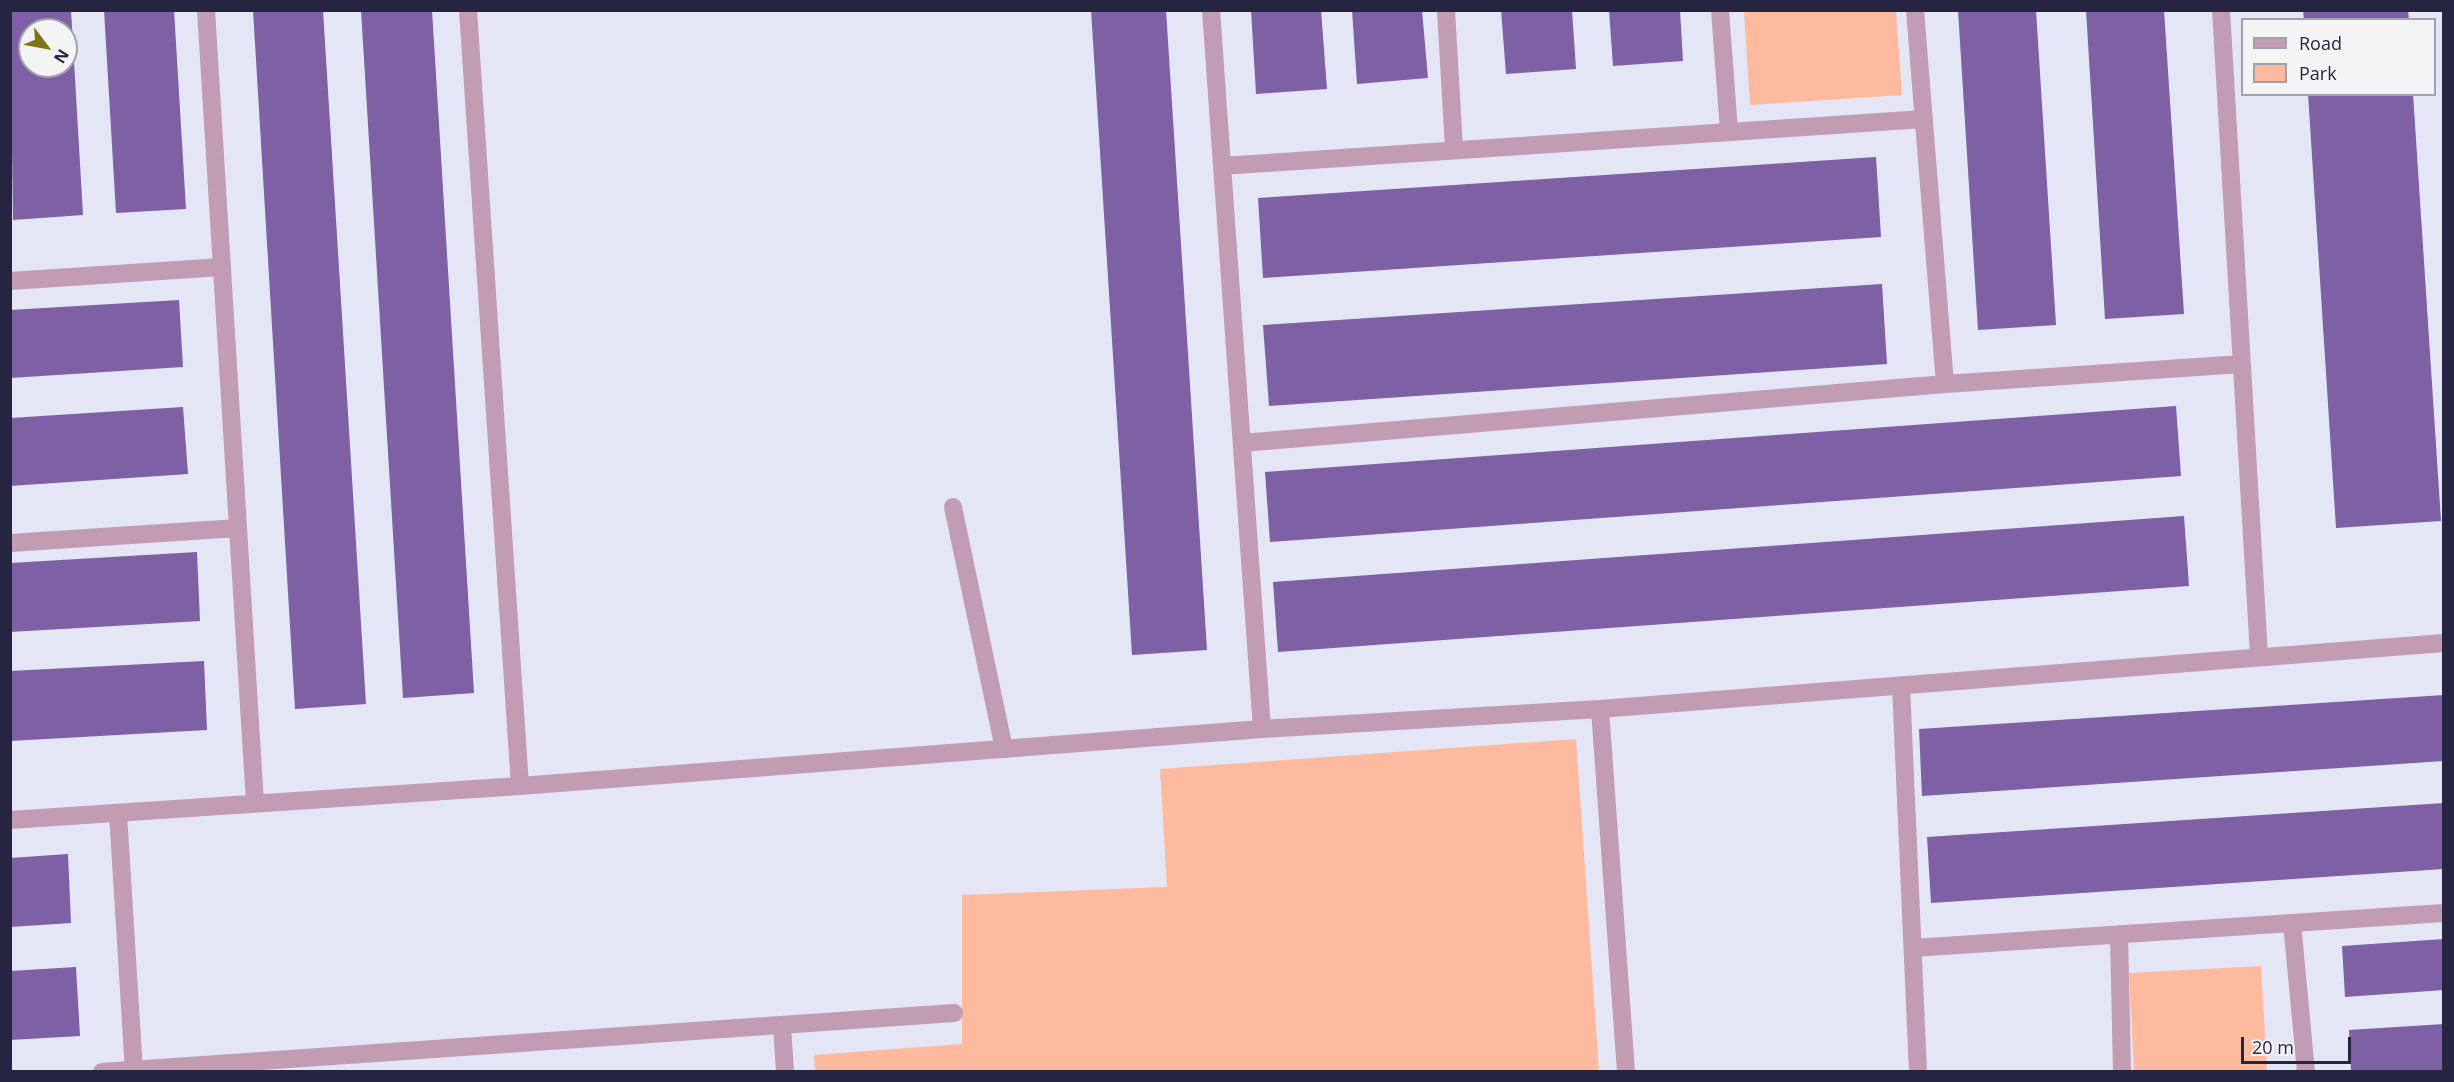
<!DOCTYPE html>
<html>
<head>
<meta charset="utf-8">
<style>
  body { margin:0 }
  #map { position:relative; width:2454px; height:1082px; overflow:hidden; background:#e4e5f5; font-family:"Open Sans",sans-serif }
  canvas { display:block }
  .frame { position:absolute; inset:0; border:12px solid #252541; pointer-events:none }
  .legend { position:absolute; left:2241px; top:18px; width:195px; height:78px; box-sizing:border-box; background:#f4f4f4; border:2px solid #a1a1ac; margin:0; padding:8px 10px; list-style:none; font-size:18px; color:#252541 }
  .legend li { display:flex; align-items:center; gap:12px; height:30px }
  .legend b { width:30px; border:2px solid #a1a1ac }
  .north { position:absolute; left:18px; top:18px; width:60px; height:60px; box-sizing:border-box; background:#f4f4f4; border:2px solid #a1a1ac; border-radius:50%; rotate:122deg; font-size:16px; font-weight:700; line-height:24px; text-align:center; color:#252541 }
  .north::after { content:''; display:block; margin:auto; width:21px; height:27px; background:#7e7416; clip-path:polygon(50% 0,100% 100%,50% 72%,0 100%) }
  .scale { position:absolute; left:2241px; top:1037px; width:110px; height:27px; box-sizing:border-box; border:3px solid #252541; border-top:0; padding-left:8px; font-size:18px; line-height:21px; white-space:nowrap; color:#252541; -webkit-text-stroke:4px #f4f4f4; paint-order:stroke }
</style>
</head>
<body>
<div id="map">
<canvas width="2454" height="1082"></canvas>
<div class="frame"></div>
<ul class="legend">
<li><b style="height:8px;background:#c29cb2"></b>Road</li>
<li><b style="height:16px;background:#fdba9f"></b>Park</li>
</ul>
<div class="north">N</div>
<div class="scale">20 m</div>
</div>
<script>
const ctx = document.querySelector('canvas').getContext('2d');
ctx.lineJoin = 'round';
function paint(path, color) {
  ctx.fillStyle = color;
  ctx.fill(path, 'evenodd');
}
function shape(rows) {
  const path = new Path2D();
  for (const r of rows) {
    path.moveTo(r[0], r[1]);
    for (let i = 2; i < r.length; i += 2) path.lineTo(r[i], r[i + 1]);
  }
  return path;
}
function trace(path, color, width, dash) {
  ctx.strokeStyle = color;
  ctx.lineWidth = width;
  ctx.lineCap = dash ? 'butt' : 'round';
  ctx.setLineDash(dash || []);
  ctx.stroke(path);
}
paint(shape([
  [1744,11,1896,11,1902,95,1750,105],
  [1576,739,1599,1071,815,1072,814,1055,962,1044,962,895,1167,887,1160,769],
  [2261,966,2267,1071,2134,1071,2129,973]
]), '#fdba9f');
paint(shape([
  [10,10,71,10,83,215,13,220],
  [30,30,66,30,66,66,30,66],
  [104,10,174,10,186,209,116,213],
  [253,10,323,10,366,704,295,709],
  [361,10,432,10,474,693,403,698],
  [1091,10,1166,10,1207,650,1132,655],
  [1251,10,1321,10,1327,89,1256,94],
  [1352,10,1422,10,1428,78,1357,84],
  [1501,10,1572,10,1576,69,1506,74],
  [1609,10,1680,10,1683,61,1613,66],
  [1958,10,2036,10,2056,325,1978,330],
  [2086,10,2164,10,2184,314,2105,319],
  [2303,10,2408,10,2409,20,2304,20],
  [2308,94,2413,94,2441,521,2336,528],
  [1876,157,1881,237,1263,278,1258,198],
  [1882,284,1887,364,1269,406,1263,325],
  [179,300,183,367,10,378,10,310],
  [2176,406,2181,476,1270,542,1265,472],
  [183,407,188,474,10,486,10,418],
  [2184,516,2189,586,1278,652,1273,582],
  [197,552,200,621,10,632,10,563],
  [204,661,207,730,10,741,10,671],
  [2444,695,2444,761,1922,796,1919,729],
  [2444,803,2444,869,1931,903,1927,837],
  [68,854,71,923,10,927,10,858],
  [2444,939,2444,990,2345,997,2342,946],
  [76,967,80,1036,10,1040,10,971],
  [2444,1024,2444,1071,2351,1071,2349,1030]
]), '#7d61a4');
trace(shape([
  [953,507,1004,749]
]), '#c29cb2', 18);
trace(shape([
  [206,10,255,803],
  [468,10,520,786],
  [1211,10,1262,729],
  [1446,10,1454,149],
  [1720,10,1729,131],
  [1915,10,1945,384],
  [2221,10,2259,655],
  [1222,166,1924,119],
  [10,281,222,267],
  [1242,443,1945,384,2242,364],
  [10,543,238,528],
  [1901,686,1918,1072],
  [1600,709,1626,1072],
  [118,813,134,1072],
  [10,820,520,786,1262,729,1600,709,2444,643],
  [2292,923,2306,1072],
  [2119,934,2122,1072],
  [1913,948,2444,913],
  [782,1025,785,1072],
  [102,1072,954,1013]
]), '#c29cb2', 18);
</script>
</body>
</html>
